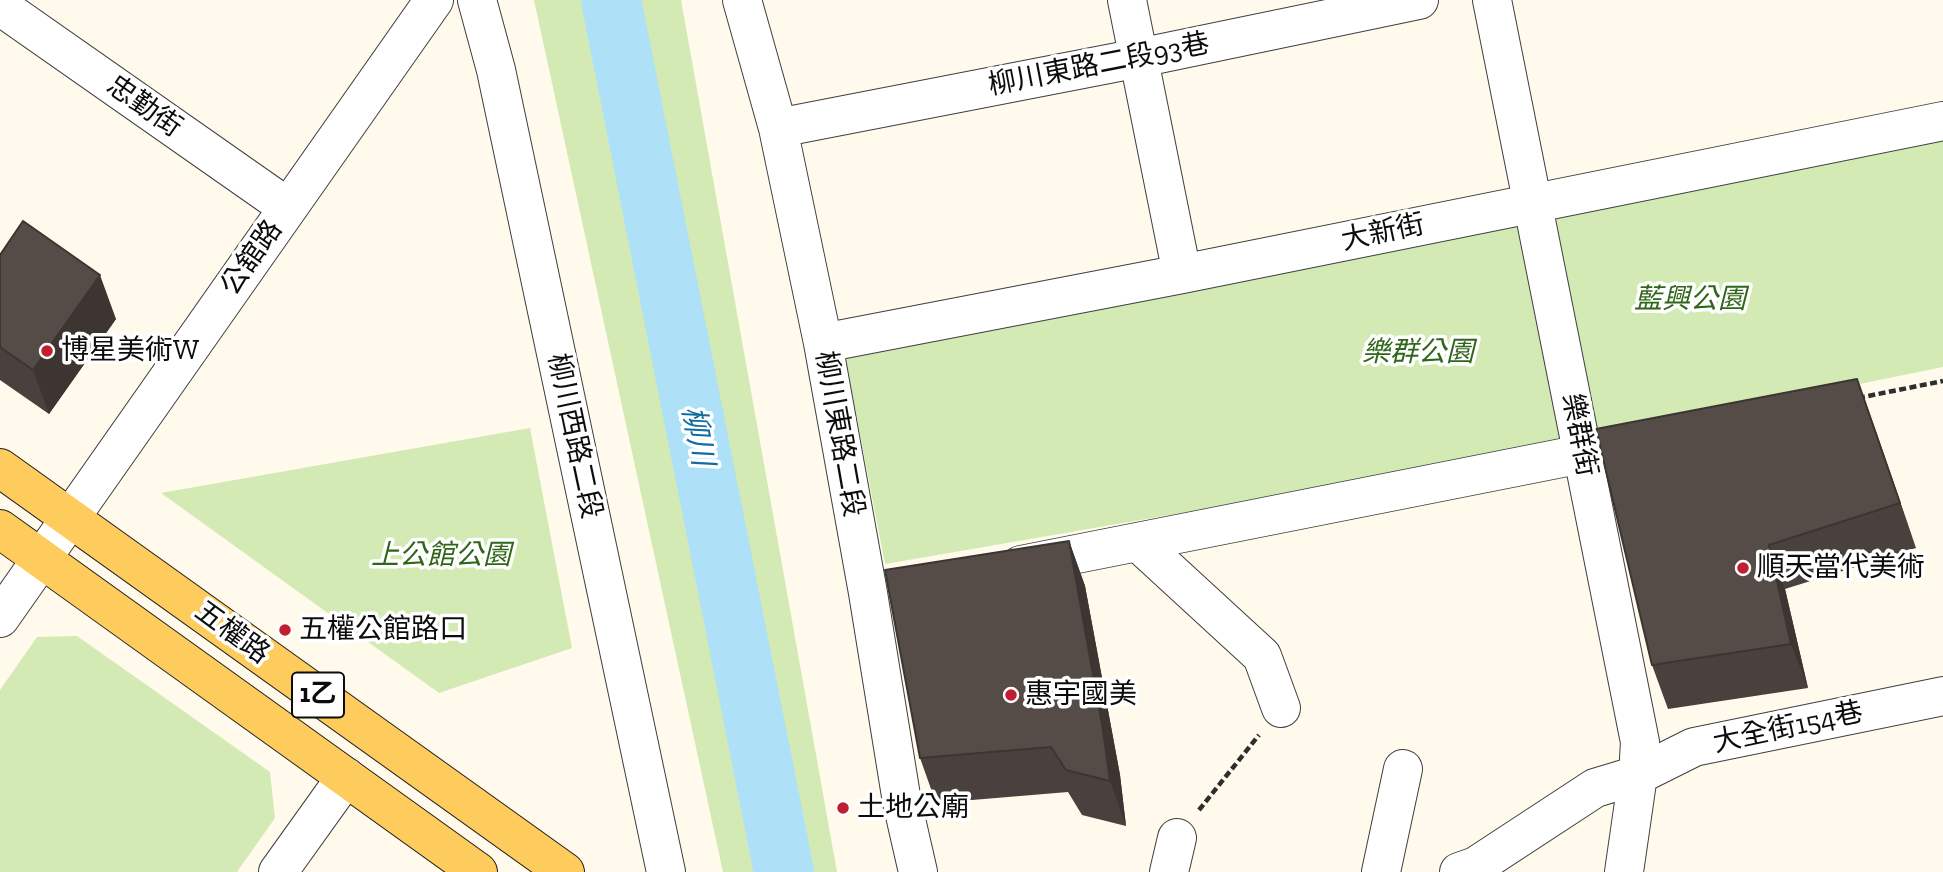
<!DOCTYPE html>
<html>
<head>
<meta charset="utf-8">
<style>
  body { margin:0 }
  canvas { display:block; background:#fffaeb }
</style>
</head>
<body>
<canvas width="1943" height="872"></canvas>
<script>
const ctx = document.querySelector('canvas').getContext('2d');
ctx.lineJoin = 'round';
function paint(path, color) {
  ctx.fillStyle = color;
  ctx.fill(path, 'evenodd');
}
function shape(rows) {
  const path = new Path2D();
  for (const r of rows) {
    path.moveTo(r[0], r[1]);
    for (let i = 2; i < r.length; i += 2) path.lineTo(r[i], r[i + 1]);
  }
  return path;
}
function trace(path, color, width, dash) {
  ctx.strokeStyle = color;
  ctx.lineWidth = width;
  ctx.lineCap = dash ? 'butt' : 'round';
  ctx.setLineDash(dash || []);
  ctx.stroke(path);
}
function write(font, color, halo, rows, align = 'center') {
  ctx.font = font + ' "Zilla Slab","Noto Sans TC",serif';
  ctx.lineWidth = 7;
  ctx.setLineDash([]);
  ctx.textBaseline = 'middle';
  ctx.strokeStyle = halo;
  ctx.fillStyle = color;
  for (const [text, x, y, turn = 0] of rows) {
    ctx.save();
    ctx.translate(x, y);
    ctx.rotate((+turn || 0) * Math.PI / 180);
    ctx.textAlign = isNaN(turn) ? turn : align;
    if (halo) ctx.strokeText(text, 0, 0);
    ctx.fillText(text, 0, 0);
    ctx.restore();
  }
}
paint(shape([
  [534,0,681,0,837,872,723,872],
  [1943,132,1943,367,1589,439,1545,209],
  [1524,212,1570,446,885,564,843,346],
  [530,428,572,648,439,693,161,493],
  [77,636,270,772,275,818,237,872,0,872,0,690,37,637]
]), '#d3eab4');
trace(shape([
  [611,0,784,872]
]), '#aee1f8', 60);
const minor = shape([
  [477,0,496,70,666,872],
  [742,0,778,128,823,343,868,593,902,802,918,872],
  [1127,0,1182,274],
  [1492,0,1640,742,1638,775,1624,872],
  [0,6,287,207],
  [778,128,1139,58,1419,0],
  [823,343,1182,274,1943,121],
  [1139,543,1262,656,1281,708],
  [1021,565,1582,454],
  [0,618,434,0],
  [278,872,346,777],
  [1169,872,1177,838],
  [1381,872,1403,769],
  [1459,872,1476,866,1595,788,1638,775,1694,747,1943,696]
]);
const major = shape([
  [0,468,565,872],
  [0,529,478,872]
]);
trace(minor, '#3f3f3f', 40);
trace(major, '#1d1d1d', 40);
trace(shape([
  [1858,398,1943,381],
  [1199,810,1259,735]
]), '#2e2e2e', 4.5, [7, 3.5]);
trace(minor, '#fff', 38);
trace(major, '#fecc5c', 38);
paint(shape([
  [0,255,116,319,49,414,0,380],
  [1873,423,1916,548,1785,589,1808,688,1668,709,1652,665],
  [1069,541,1085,586,1120,775,1126,826,1082,815,1068,792,936,803,920,758]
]), '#49413e');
paint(shape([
  [100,275,116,319,49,414,33,370],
  [1857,379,1873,423,1916,548,1900,503],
  [1069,541,1085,586,1120,775,1126,826,1110,781],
  [1769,545,1785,589,1808,688,1791,644]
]), '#3c3532');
const building = shape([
  [23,221,100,275,33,370,0,347,0,255,23,221],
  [1857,379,1900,503,1769,545,1791,644,1652,665,1596,429,1857,379],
  [1069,541,1103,730,1110,781,1066,770,1051,747,920,758,885,570,1069,541]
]);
paint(building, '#554c48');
trace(building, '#3c3532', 2);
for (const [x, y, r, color] of [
  [47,351,7,"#c11f31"],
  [1743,568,7,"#c11f31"],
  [285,630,7,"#c11f31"],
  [1011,695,7,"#c11f31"],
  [843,808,7,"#c11f31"]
]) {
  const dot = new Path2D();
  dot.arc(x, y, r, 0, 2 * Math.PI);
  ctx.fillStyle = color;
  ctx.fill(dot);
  trace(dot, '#fff', 2.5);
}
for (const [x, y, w] of [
  [318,695,52]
]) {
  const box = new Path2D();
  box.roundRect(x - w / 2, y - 22.5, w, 45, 5);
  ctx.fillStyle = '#fff';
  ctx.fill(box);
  trace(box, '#0c0c0c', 2);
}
write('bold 26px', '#0c0c0c', null, [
  ["1乙",318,695]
]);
write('28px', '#0c0c0c', '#fff', [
  ["柳川東路二段93巷",1099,65,-11],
  ["忠勤街",144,107,35],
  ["大新街",1383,233,-12],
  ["公舘路",252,258,-55],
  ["柳川東路二段",839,434,80],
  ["樂群街",1579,435,79],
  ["柳川西路二段",574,436,78],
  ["五權路",232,633,36],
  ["大全街154巷",1788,728,-12]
]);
write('italic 28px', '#2f661a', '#fff', [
  ["藍興公園",1690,300],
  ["樂群公園",1418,353],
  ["上公館公園",441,556]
]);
write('28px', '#0c0c0c', '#fff', [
  ["博星美術W",61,351],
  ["順天當代美術",1757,568],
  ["五權公館路口",299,630],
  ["惠宇國美",1025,695],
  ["土地公廟",857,808]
], 'left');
write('italic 30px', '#116ca2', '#fff', [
  ["柳川",697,436,79]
]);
</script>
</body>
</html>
